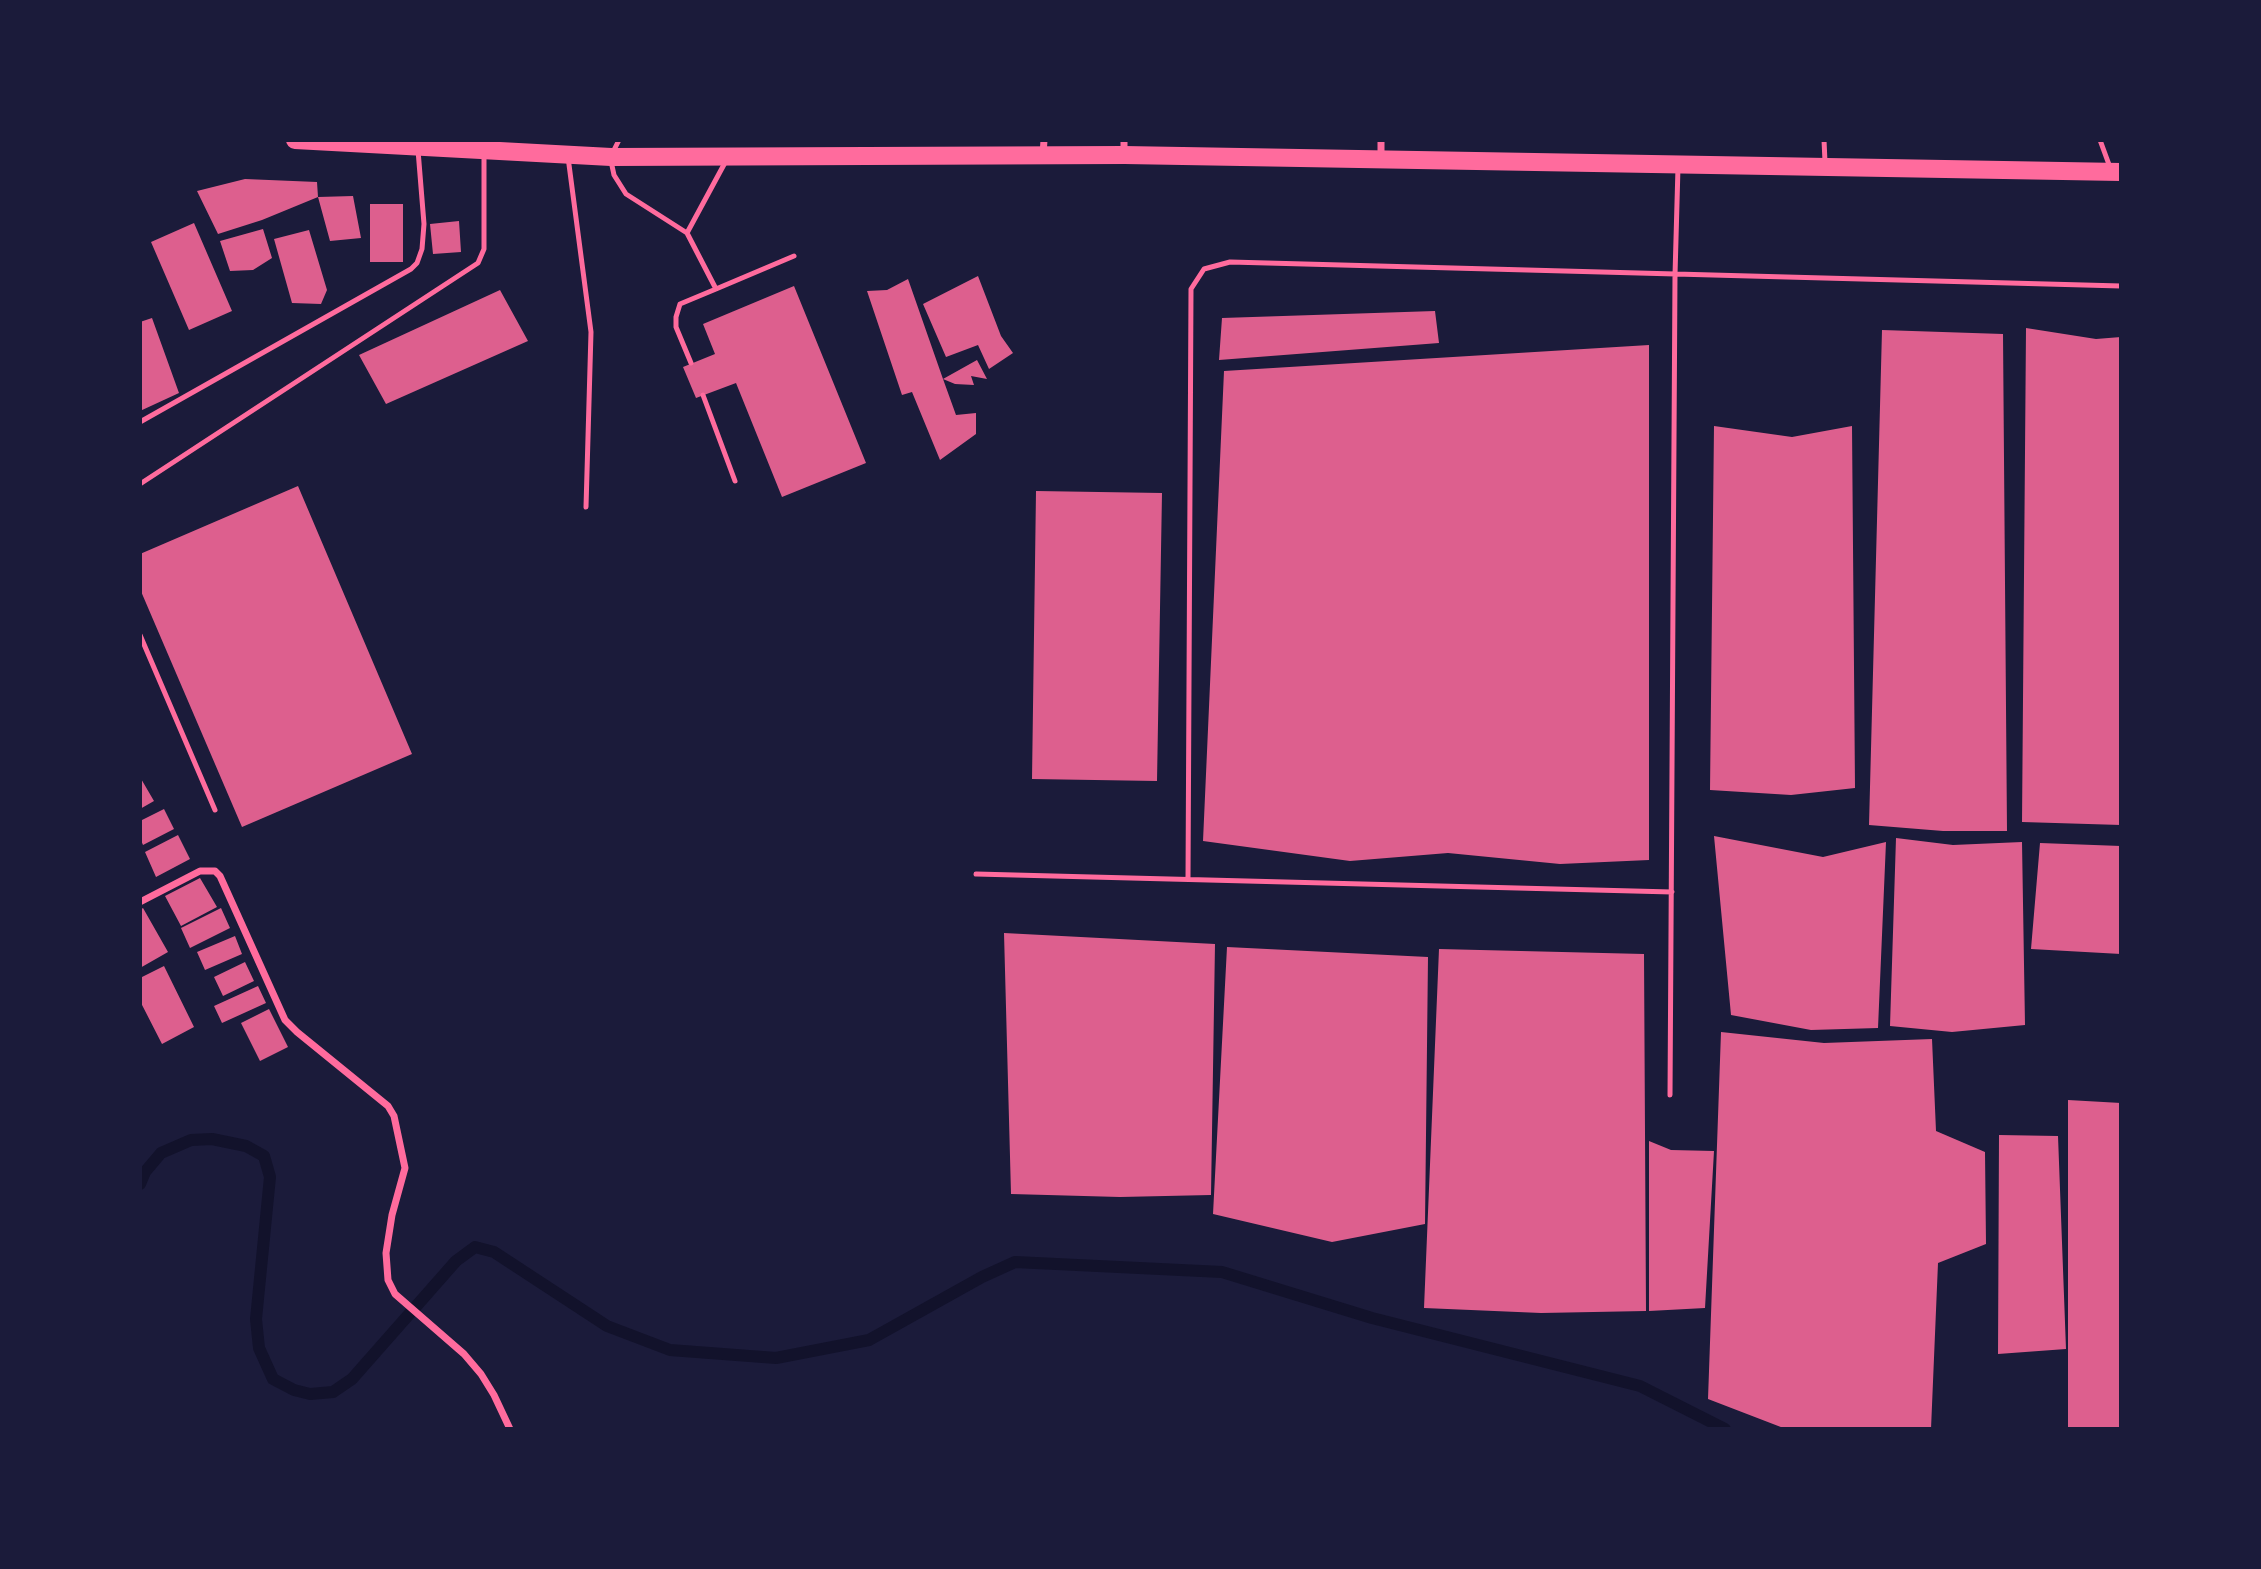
<!DOCTYPE html>
<html>
<head>
<meta charset="utf-8">
<style>
  body { margin:0 }
  #map { position:relative; width:2261px; height:1569px; overflow:hidden; background:#1b1b3a; font-family:Helvetica,sans-serif }
  canvas { display:block }
  .frame { position:absolute; inset:0; border:142px solid #1b1b3a; pointer-events:none }
</style>
</head>
<body>
<div id="map">
<canvas width="2261" height="1569"></canvas>
<div class="frame"></div>
</div>
<script>
const ctx = document.querySelector('canvas').getContext('2d');
ctx.lineJoin = 'round';
function shape(rows) {
  const path = new Path2D();
  for (const r of rows) {
    path.moveTo(r[0], r[1]);
    for (let i = 2; i < r.length; i += 2) path.lineTo(r[i], r[i + 1]);
  }
  return path;
}
function trace(path, color, width, dash) {
  ctx.strokeStyle = color;
  ctx.lineWidth = width;
  ctx.lineCap = dash ? 'butt' : 'round';
  ctx.setLineDash(dash || []);
  ctx.stroke(path);
}
function paint(path, color) {
  ctx.fillStyle = color;
  ctx.fill(path, 'evenodd');
}
trace(shape([
  [140,1184,145,1172,161,1153,191,1140,212,1139,246,1146,264,1156,270,1177,256,1319,259,1348,273,1379,294,1390,310,1394,333,1392,352,1379,456,1261,475,1247,494,1252,607,1326,670,1350,776,1358,869,1340,982,1277,1015,1262,1222,1272,1372,1318,1640,1386,1725,1429]
]), '#12122b', 12);
paint(shape([
  [245,179,317,182,318,197,262,220,218,234,197,191],
  [353,196,361,238,330,241,318,197],
  [370,204,403,204,403,262,370,262],
  [459,221,461,252,433,254,430,224],
  [194,223,232,311,189,330,151,242],
  [263,229,272,258,253,270,230,271,220,241],
  [309,230,327,290,321,304,292,303,274,239],
  [978,276,1001,336,1013,353,989,369,978,345,946,357,923,304],
  [908,279,943,379,977,360,987,379,971,376,974,385,955,384,943,379,956,415,976,413,976,434,940,460,912,392,902,395,867,291,887,290],
  [794,286,866,463,782,497,736,383,696,398,683,367,715,354,703,324],
  [500,290,528,341,386,404,359,355],
  [1435,311,1439,343,1219,360,1222,318],
  [152,318,179,393,140,411,140,322],
  [2026,328,2096,339,2121,337,2121,825,2022,822],
  [1882,330,2003,334,2007,831,1943,831,1869,825],
  [1649,345,1649,860,1560,864,1448,853,1350,861,1203,841,1224,371],
  [1714,426,1792,437,1852,426,1855,788,1791,795,1710,790],
  [298,486,412,754,242,827,140,589,140,554],
  [1036,491,1162,493,1157,781,1032,779],
  [140,777,154,801,140,809],
  [164,809,174,829,143,845,140,838,140,821],
  [178,835,190,859,156,877,145,852],
  [1714,836,1823,857,1886,842,1878,1028,1811,1030,1731,1015],
  [1896,838,1953,845,2022,842,2025,1025,1952,1032,1890,1026],
  [2040,843,2121,846,2121,954,2031,949],
  [200,878,217,907,181,926,165,896],
  [143,908,168,952,140,968,140,910],
  [221,908,230,928,190,948,181,928],
  [1004,933,1215,944,1211,1195,1120,1197,1011,1194],
  [235,936,242,954,205,970,197,952],
  [1227,947,1428,957,1425,1224,1332,1242,1213,1214],
  [1439,949,1644,954,1646,1311,1541,1313,1424,1308],
  [245,962,254,981,223,996,214,977],
  [164,966,194,1027,162,1044,140,1001,140,978],
  [258,986,266,1003,222,1023,214,1006],
  [269,1009,288,1047,260,1061,241,1023],
  [1721,1032,1824,1043,1932,1039,1936,1131,1985,1152,1986,1244,1938,1263,1931,1429,1786,1429,1708,1399],
  [2068,1100,2121,1103,2121,1429,2068,1429],
  [1999,1135,2058,1136,2066,1349,1998,1354],
  [1649,1141,1671,1150,1714,1151,1705,1308,1649,1311]
]), '#dd5f8e');
trace(shape([
  [1824,140,1825,162],
  [2100,140,2111,170],
  [613,152,619,140],
  [568,157,591,332,586,507],
  [611,161,614,175,626,194,687,233,716,289,680,304,676,317,676,327,691,363],
  [687,233,727,159],
  [716,289,794,256],
  [703,395,735,481],
  [140,422,411,269,417,263,422,249,424,224,418,150],
  [140,484,478,263,484,249,484,152],
  [140,635,215,810],
  [976,874,1672,892],
  [1188,879,1191,289,1204,269,1230,262,2121,286],
  [1670,1095,1675,275,1678,167]
]), '#ff6b9d', 5);
trace(shape([
  [1124,140,1124,154],
  [1381,140,1381,157],
  [1043,155,1044,140],
  [140,902,200,871,215,871,220,876,285,1020,297,1032,388,1106,394,1116,405,1168,392,1215,386,1253,388,1280,395,1294,464,1354,481,1374,494,1395,510,1429]
]), '#ff6b9d', 7);
trace(shape([
  [295,140,611,157,1124,155,2121,172]
]), '#ff6b9d', 18);
</script>
</body>
</html>
